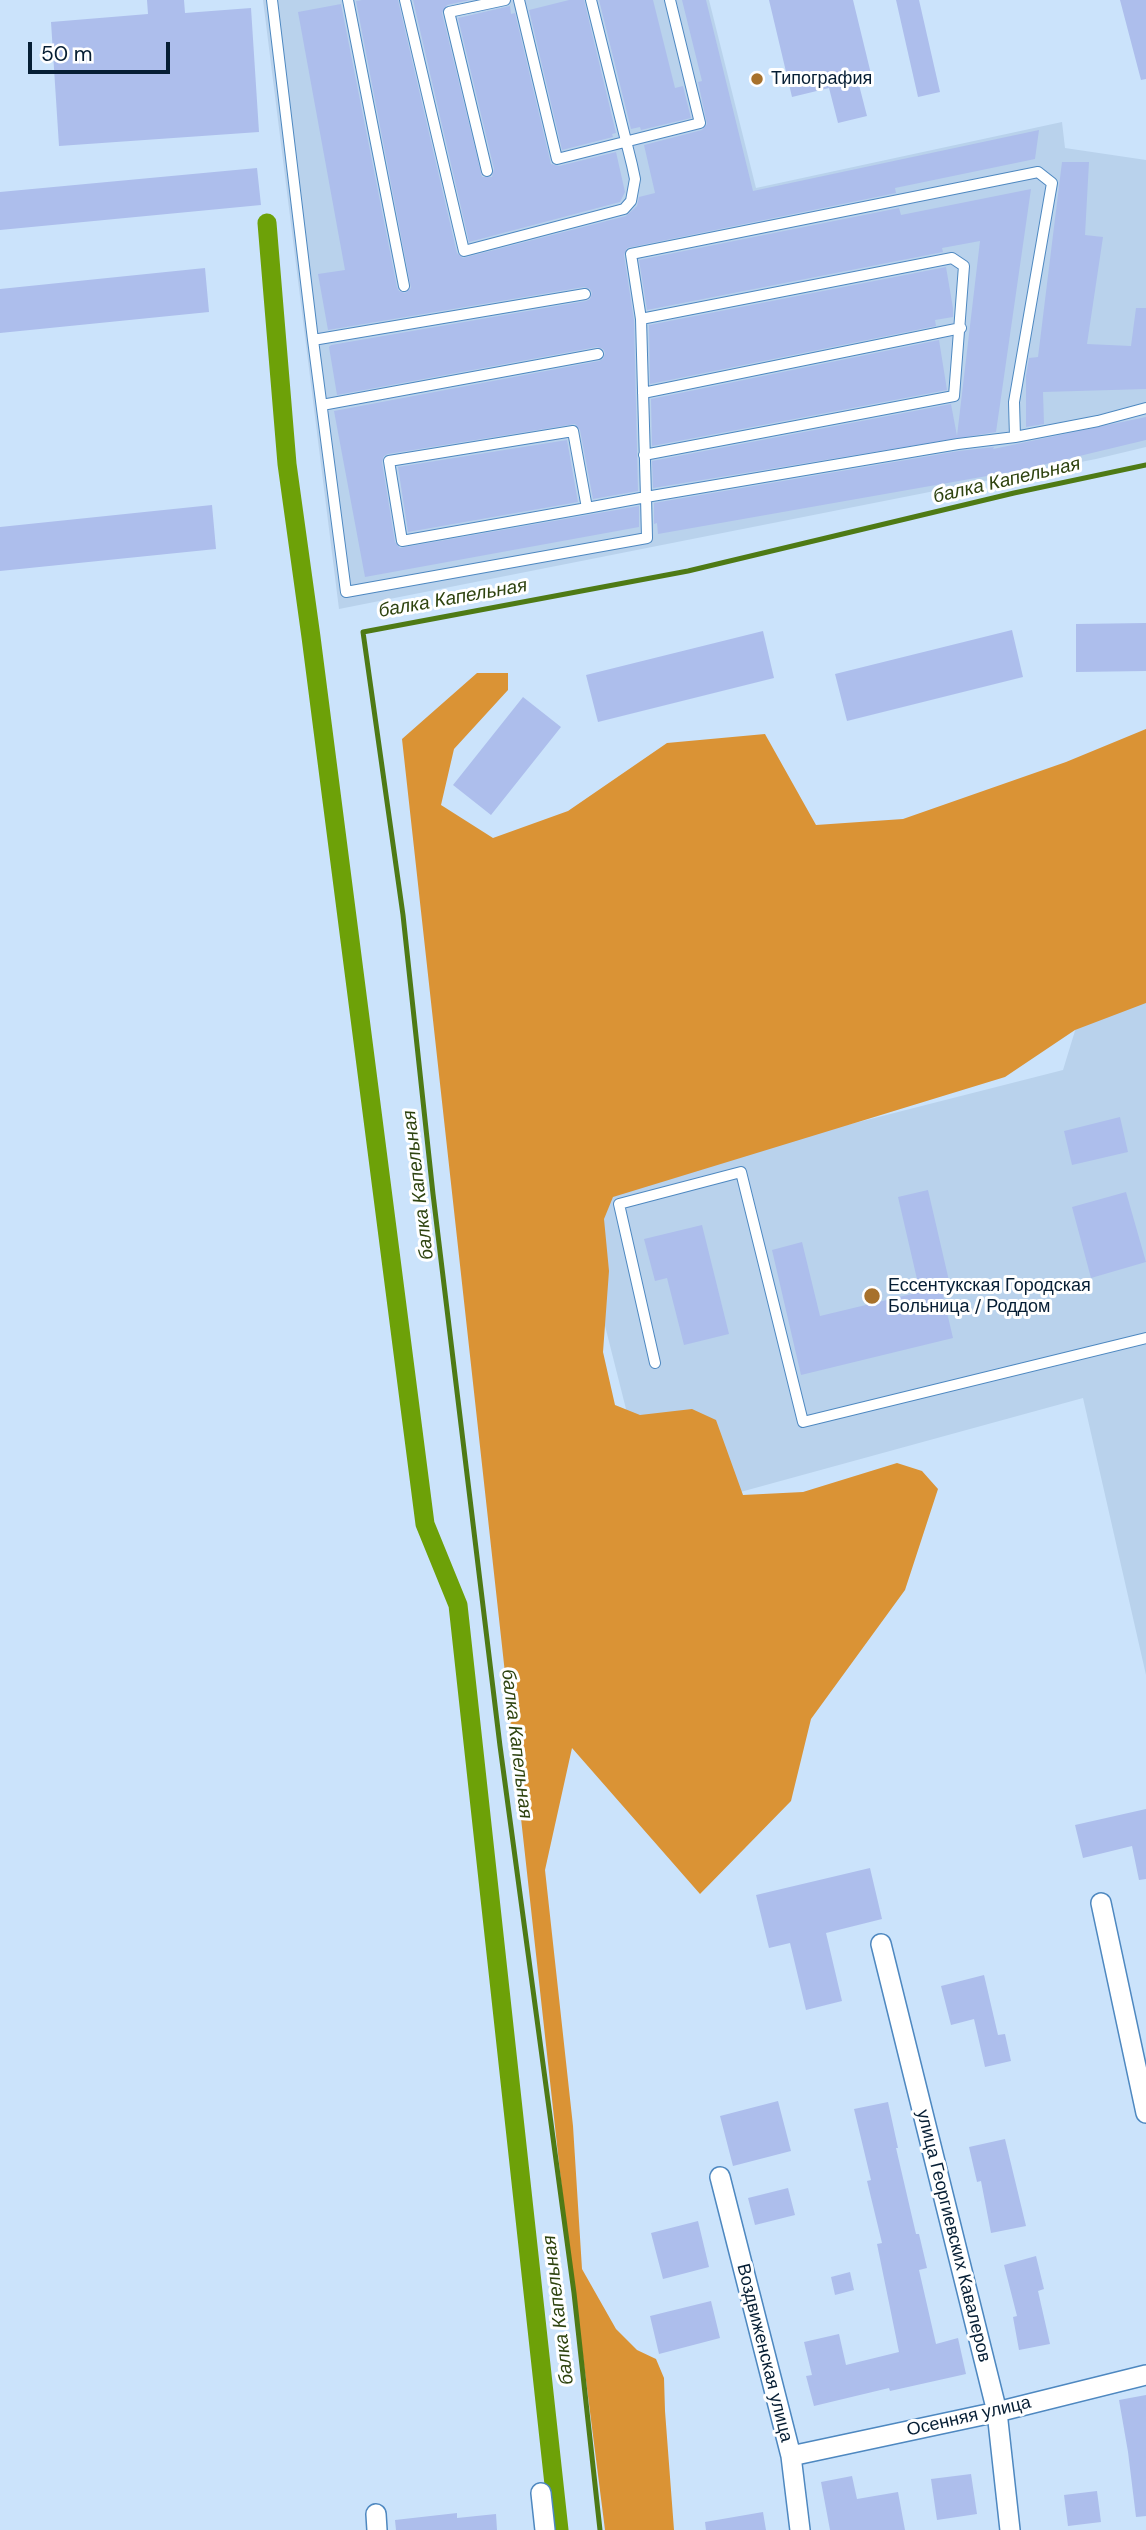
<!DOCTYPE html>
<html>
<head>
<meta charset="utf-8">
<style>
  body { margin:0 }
  #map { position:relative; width:1146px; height:2530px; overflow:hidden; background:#cbe3fb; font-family:"DM Sans",sans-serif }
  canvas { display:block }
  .scale { position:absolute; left:28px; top:42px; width:142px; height:32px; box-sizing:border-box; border:4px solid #061e34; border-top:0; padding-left:9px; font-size:21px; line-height:24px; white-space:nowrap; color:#061e34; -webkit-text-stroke:5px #fff; paint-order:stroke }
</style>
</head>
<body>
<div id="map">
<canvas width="1146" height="2530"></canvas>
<div class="scale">50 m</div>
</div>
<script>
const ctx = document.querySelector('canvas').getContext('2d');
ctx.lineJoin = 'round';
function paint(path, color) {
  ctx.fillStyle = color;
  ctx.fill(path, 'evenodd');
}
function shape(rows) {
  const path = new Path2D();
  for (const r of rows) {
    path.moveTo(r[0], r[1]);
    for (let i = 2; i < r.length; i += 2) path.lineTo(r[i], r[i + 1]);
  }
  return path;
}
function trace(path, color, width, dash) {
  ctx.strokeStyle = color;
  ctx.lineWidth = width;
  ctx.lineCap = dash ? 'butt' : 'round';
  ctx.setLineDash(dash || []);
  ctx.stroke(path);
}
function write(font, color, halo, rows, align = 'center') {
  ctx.font = font + ' "DM Sans",sans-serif';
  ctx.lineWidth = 6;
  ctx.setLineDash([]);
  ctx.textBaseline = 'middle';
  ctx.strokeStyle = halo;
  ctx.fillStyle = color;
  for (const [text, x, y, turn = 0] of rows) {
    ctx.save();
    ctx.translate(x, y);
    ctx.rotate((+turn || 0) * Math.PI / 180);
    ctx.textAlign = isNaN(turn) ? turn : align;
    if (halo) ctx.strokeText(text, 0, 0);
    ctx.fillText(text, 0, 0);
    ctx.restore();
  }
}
paint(shape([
  [263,0,709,0,756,188,1062,122,1065,148,1146,160,1146,447,1096,459,339,609],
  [1146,872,1146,1675,1083,1398,653,1516,572,1195,1063,1070,1122,877]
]), '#b9d2ec');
paint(shape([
  [477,673,508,673,508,690,454,749,441,805,493,838,568,811,667,743,765,734,816,825,903,819,1066,762,1146,729,1146,1003,1075,1030,1005,1077,613,1197,604,1219,609,1271,603,1352,615,1405,640,1415,692,1409,716,1420,743,1495,803,1492,897,1463,922,1471,938,1489,905,1590,811,1719,791,1801,700,1894,572,1748,545,1870,573,2126,582,2269,616,2329,637,2350,656,2359,664,2378,665,2411,674,2530,605,2530,563,2199,402,739]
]), '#da9335');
trace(shape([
  [600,2530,574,2293,500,1746,433,1194,403,915,363,632,688,571,1014,493,1146,465]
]), '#4e7a15', 5);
trace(shape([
  [267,223,287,464,311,637,425,1524,458,1605,559,2530]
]), '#6da108', 19);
paint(shape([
  [147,0,184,0,185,13,251,8,259,132,59,146,51,22,148,14],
  [362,0,398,0,457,253,463,258,626,216,637,206,639,197,655,193,644,145,702,130,707,124,698,82,702,81,682,0,706,0,753,191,1039,130,1035,159,895,188,896,193,627,248,624,255,634,320,638,491,593,499,580,430,575,424,388,454,384,456,382,462,395,542,400,548,639,506,639,527,365,577,334,411,599,361,603,359,605,353,603,349,597,347,337,395,329,347,331,345,586,301,590,299,592,293,590,289,584,287,328,330,318,274,345,270,298,12,341,4,397,287,399,291,405,293,411,288,356,1],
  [413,0,470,0,447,5,442,13,482,177,492,177,494,169,458,18,510,6,511,14,515,13,551,164,559,166,616,152,625,192,620,202,469,242],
  [569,0,584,0,616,133,612,134,613,137,562,150,529,10],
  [599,0,653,0,675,88,683,86,691,118,641,130,640,127,631,129],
  [769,0,853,0,872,78,858,81,867,116,838,123,829,88,792,97],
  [896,0,919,0,940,92,918,97],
  [1120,0,1146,0,1146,79,1141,80],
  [1062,162,1089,162,1085,235,1103,237,1087,344,1131,346,1136,308,1146,308,1146,389,1043,392,1044,424,1026,427,1026,376,1029,358,1038,357],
  [257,168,261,205,0,230,0,192],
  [1031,189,996,432,653,488,652,461,951,404,957,436,980,241,942,248,943,252,647,310,639,260,899,208,901,215],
  [946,267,953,308,953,317,935,320,936,326,650,384,649,325],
  [205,268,209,312,0,333,0,289],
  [939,340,947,390,652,446,651,399],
  [1146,417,1146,440,1021,470,658,534,657,523,654,524,654,503,959,451,994,447,993,449],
  [567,440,578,502,408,532,398,467],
  [212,505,216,549,0,571,0,527],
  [1146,623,1146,671,1076,672,1076,624],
  [1012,630,1023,677,847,721,835,674],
  [763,631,774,678,598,722,586,675],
  [523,697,561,727,491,815,453,785],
  [1120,1117,1128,1152,1072,1165,1064,1131],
  [928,1190,950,1285,941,1287,953,1338,801,1375,772,1250,802,1242,820,1316,920,1292,898,1197],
  [1126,1192,1146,1262,1091,1278,1072,1207],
  [702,1225,729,1334,684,1345,667,1278,655,1281,644,1239],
  [1146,1809,1146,1879,1139,1880,1132,1846,1083,1858,1075,1825],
  [870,1868,882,1919,826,1933,842,2001,806,2010,790,1943,769,1948,756,1895],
  [984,1975,998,2035,1005,2034,1011,2061,985,2067,974,2019,951,2025,941,1986],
  [778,2101,791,2151,733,2166,720,2116],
  [888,2102,898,2148,896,2148,916,2234,919,2234,927,2268,919,2270,936,2344,958,2338,966,2374,890,2391,889,2388,814,2406,806,2376,812,2375,804,2342,839,2334,846,2365,899,2352,877,2244,882,2243,867,2181,871,2180,854,2109],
  [1005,2139,1026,2226,991,2233,981,2181,977,2182,969,2147],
  [788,2188,795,2215,755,2225,748,2198],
  [698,2221,709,2267,663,2279,651,2233],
  [1036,2256,1044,2289,1038,2291,1050,2344,1019,2350,1013,2317,1017,2316,1004,2265],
  [850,2272,854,2290,835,2295,831,2277],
  [711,2301,720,2338,659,2354,650,2316],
  [1146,2395,1146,2516,1136,2517,1128,2452,1119,2400],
  [971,2474,977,2514,937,2520,931,2479],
  [852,2476,857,2499,898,2492,905,2530,830,2530,821,2482],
  [1097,2491,1101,2522,1068,2526,1064,2495],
  [763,2512,766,2530,706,2530,705,2522],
  [457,2513,457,2518,496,2514,497,2530,396,2530,395,2520]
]), '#adbeec');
const service = shape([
  [272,0,313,340,346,592,647,538,646,497,958,444,1015,437,1098,421,1146,408],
  [348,0,404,286],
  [405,0,464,251,624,209,631,201,635,179,632,165,591,0],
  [519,0,557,159,700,123,670,0],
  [487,171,449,12,505,0],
  [641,319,952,258,964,266,954,396,644,455],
  [313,340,585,294],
  [643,393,961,328],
  [322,405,598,354],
  [587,508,573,431,389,461,402,541,587,508,646,497,641,319,631,254,1038,172,1052,183,1014,402,1015,437],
  [655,1363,619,1204,741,1172,803,1422,1146,1338]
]);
const minor = shape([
  [1101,1903,1146,2113],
  [881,1944,997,2412,1010,2530],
  [720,2177,791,2456,800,2530],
  [791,2456,997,2412,1146,2375],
  [541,2493,545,2530],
  [376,2514,377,2530]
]);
trace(service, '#4e88c0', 12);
trace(minor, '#4e88c0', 22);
trace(service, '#fff', 10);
trace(minor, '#fff', 19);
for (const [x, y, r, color] of [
  [757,79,7,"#a7712c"],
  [872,1296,9,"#a7712c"]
]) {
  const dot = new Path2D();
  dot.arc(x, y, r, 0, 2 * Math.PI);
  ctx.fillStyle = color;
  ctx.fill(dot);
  trace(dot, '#fff', 2.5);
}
write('18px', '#061e34', '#fff', [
  ["Типография",771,79],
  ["Ессентукская Городская",888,1286],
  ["Больница / Роддом",888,1307]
], 'left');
write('18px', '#061e34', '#fff', [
  ["улица Георгиевских Кавалеров",953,2236,76],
  ["Воздвиженская улица",764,2353,76],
  ["Осенняя улица",969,2417,-13]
]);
write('italic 19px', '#2e430f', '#fff', [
  ["балка Капельная",1007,481,-13],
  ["балка Капельная",453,599,-10],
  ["балка Капельная",419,1185,-97],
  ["балка Капельная",516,1744,83],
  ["балка Капельная",559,2310,-97]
]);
</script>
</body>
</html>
